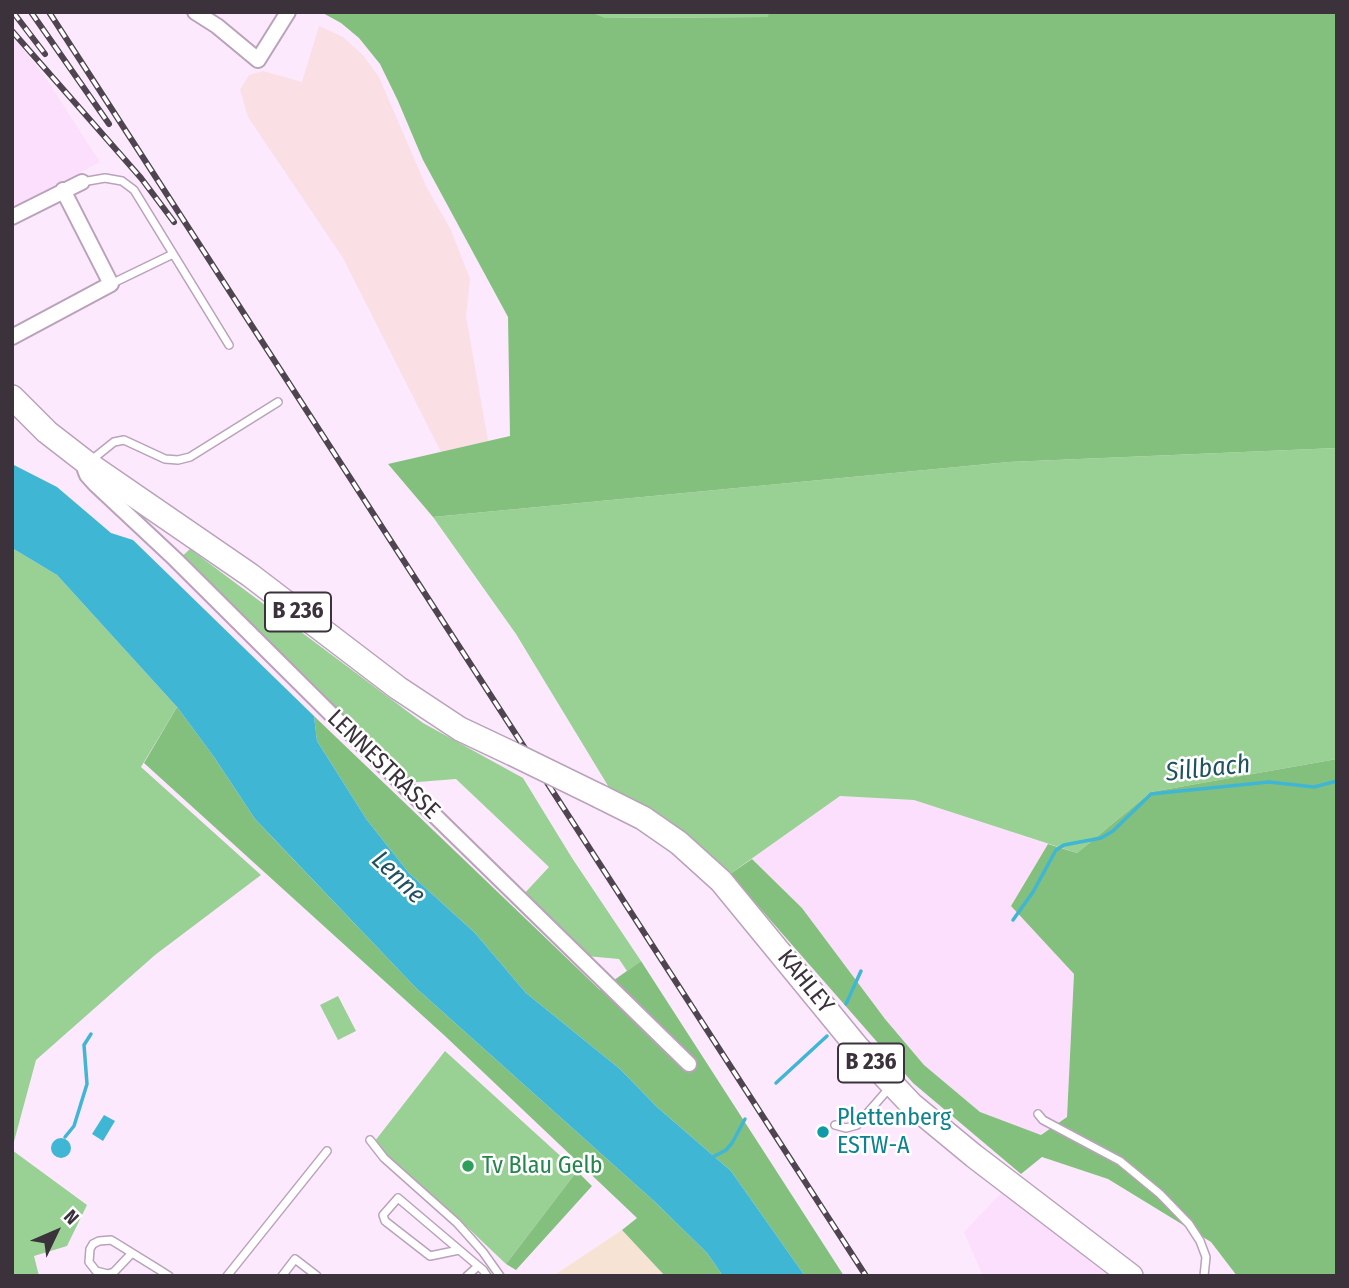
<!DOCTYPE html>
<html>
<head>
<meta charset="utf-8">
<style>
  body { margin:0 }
  #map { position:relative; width:1349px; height:1288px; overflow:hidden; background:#fde9fe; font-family:"Fira Sans Condensed",sans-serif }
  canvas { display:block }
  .frame { position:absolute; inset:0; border:14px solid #3b323c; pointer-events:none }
  .north { position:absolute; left:21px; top:1197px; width:70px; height:70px; -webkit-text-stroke:5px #fff; paint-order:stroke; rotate:46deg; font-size:19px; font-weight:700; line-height:28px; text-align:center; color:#3b323c }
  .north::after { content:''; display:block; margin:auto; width:24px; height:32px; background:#3b323c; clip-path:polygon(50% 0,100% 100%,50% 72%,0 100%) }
</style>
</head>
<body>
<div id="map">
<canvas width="1349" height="1288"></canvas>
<div class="frame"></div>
<div class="north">N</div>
</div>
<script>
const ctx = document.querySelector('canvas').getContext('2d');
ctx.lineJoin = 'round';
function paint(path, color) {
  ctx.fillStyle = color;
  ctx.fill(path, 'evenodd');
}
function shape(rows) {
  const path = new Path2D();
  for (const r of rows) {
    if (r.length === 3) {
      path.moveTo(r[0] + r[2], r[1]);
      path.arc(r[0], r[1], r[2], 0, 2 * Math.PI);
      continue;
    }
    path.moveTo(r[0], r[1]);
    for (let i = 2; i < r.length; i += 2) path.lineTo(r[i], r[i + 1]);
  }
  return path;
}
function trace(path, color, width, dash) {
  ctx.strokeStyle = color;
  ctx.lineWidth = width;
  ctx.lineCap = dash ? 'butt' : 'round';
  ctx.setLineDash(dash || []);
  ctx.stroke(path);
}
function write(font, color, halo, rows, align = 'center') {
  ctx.font = font + ' "Fira Sans Condensed",sans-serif';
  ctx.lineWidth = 5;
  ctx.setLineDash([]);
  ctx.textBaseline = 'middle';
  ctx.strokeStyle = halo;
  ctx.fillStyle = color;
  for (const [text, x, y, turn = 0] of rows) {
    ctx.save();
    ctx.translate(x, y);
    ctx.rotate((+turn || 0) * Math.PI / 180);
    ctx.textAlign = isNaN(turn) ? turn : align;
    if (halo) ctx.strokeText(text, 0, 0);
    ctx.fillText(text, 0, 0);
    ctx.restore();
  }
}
paint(shape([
  [319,26,343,37,363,55,379,77,426,186,451,230,470,279,466,316,488,441,441,452,343,258,248,117,240,90,249,75,263,71,302,82]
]), '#fadfe5');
paint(shape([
  [12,36,43,74,100,162,12,207],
  [840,796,914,800,1048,844,1011,906,1074,974,1067,1117,1041,1135,980,1112,924,1065,885,1019,802,908,752,859],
  [1003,1191,1108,1276,983,1276,964,1232]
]), '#fcdefd');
paint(shape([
  [622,1230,665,1276,553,1276]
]), '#f6e3d3');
paint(shape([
  [591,12,769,12,769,17,606,18],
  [1337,448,1337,759,1151,792,1077,853,914,800,840,796,730,874,670,822,613,794,516,634,433,517,1009,462],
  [12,548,57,575,177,707,141,767,261,875,155,955,36,1060,12,1149],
  [190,549,423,723,523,778,572,858,641,961,627,971,619,959,586,956,522,896,549,867,456,779,405,783,179,559],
  [338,996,356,1031,338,1040,320,1005],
  [445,1051,577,1171,506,1264,467,1227,371,1146],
  [12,1150,87,1205,67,1246,34,1256,39,1276,12,1276]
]), '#99d093');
paint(shape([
  [321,12,591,12,606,18,768,17,769,12,1337,12,1337,448,1009,462,433,517,388,464,510,436,508,317,423,160,398,101,380,64,359,38,341,23],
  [177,707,214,757,255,819,273,838,416,988,655,1202,707,1253,723,1276,665,1276,622,1230,637,1218,445,1036,144,763],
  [314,716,600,990,641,961,844,1276,805,1276,731,1171,657,1107,620,1069,526,993,475,933,409,873,367,820,317,741],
  [1337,759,1337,1276,1237,1276,1211,1242,1108,1179,1042,1157,1021,1174,913,1083,730,874,752,859,802,908,885,1019,924,1065,980,1112,1041,1135,1067,1117,1074,974,1011,906,1048,844,1077,853,1151,792],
  [577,1171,592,1186,516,1270,506,1264]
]), '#84c07d');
paint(shape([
  [12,464,57,487,111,533,133,540,314,716,317,741,367,820,409,873,475,933,526,993,620,1069,657,1107,731,1171,805,1276,723,1276,707,1253,655,1202,416,988,255,819,214,757,177,707,57,575,12,548],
  [104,1115,115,1121,103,1141,92,1134],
  [61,1148,10]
]), '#40b6d5');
trace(shape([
  [1013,920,1033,892,1056,850,1064,845,1101,838,1113,831,1151,794,1269,782,1314,787,1337,781],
  [846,1004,861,971],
  [776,1083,827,1036],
  [65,1137,74,1126,87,1084,84,1045,91,1034],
  [711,1158,726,1150,732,1143,745,1119]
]), '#40b6d5', 3.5);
const lane = shape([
  [82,182,105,178,122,181,134,190,229,345],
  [111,284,173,254],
  [89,462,114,442,124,440,165,459,178,460,190,457,278,402],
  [1038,1114,1043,1120,1120,1161,1160,1194,1189,1224,1200,1241,1206,1257,1204,1276],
  [835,1125,846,1128,857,1125,891,1086],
  [370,1140,384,1158,457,1223,483,1252,500,1276],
  [459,1250,430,1256,385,1221,383,1215,398,1198,483,1270,487,1276],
  [132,1253,114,1272,108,1274,96,1271,89,1262,90,1249,93,1244,99,1241,111,1240,116,1243,158,1269,169,1276],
  [227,1276,327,1151],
  [282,1276,295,1259,317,1276],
  [467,1276,478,1266]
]);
const street = shape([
  [195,12,217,26,258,60,288,12],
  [12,217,82,182],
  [12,337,111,284,63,190],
  [87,464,85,470,87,475,96,485,175,559,340,723,689,1064]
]);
const primary = shape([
  [12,397,47,432,87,463,250,575,398,688,460,729,513,754],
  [599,796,643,818,679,843,721,881,858,1048,911,1104,974,1156,1131,1276]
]);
trace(lane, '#b9a2ba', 10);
trace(street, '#b9a2ba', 18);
trace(primary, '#b9a2ba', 26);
trace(lane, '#fff', 7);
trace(street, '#fff', 14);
trace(primary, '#fff', 23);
const rail = shape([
  [13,12,45,54],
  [31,12,109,124],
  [49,12,866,1276],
  [12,31,141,178,174,222]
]);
trace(rail, '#4f4550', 6);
trace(rail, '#fff', 3.5, [10]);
const primaryBridge = shape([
  [513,754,599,796]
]);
trace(primaryBridge, '#b9a2ba', 26, []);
trace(primaryBridge, '#fff', 23);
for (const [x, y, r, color] of [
  [823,1132,7,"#0f9aa8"],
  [468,1166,7,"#2e9e5b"]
]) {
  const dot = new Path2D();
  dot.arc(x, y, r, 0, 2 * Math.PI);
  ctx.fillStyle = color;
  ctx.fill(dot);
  trace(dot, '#fff', 2.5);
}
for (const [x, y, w] of [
  [298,612,66],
  [871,1063,66]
]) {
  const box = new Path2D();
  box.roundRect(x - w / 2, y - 19.5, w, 39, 5);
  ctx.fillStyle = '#fff';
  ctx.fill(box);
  trace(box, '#3b323c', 2);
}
write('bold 23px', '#3b323c', null, [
  ["B 236",298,612],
  ["B 236",871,1063]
]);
write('24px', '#3b323c', '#fff', [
  ["LENNESTRASSE",383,765,44],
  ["KAHLEY",805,982,51]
]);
write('24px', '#0d838f', '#fff', [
  ["Plettenberg",837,1118],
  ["ESTW-A",837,1146]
], 'left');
write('24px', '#27864d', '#fff', [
  ["Tv Blau Gelb",482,1166]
], 'left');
write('italic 26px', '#215260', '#fff', [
  ["Sillbach",1208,769,-6],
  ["Lenne",398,878,44]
]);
</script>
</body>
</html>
